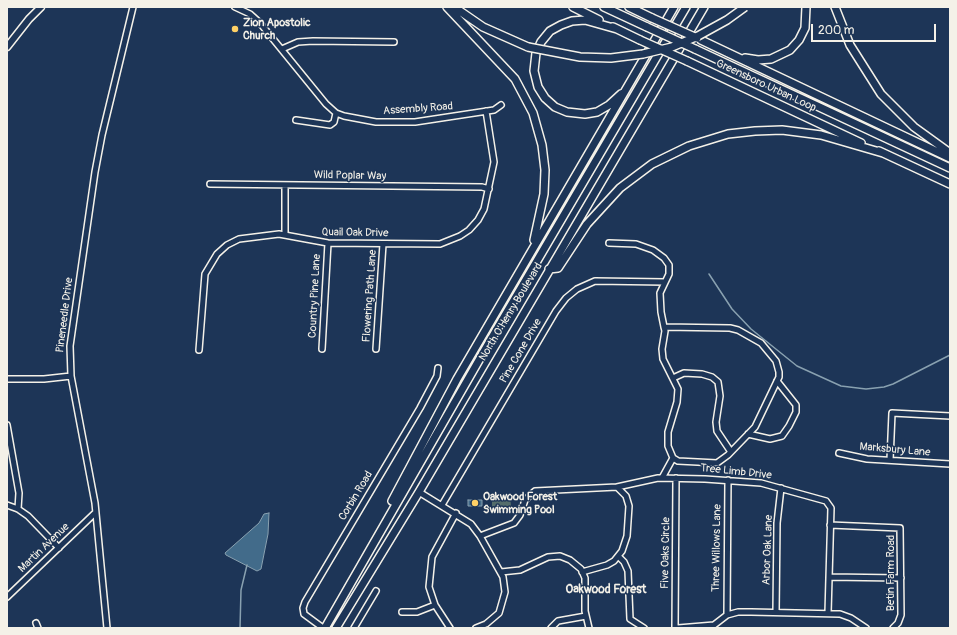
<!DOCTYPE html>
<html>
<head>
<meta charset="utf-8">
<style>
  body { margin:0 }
  #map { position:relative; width:957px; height:635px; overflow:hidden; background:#1d3557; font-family:Pangolin,sans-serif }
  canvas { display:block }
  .frame { position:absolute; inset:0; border:8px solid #f4f1e8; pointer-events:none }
  .scale { position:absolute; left:811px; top:24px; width:125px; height:18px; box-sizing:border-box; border:2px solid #f4f1e8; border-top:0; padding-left:5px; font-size:12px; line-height:14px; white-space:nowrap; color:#f4f1e8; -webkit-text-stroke:3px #1d3557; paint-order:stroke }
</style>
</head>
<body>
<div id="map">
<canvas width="957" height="635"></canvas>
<div class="frame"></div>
<div class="scale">200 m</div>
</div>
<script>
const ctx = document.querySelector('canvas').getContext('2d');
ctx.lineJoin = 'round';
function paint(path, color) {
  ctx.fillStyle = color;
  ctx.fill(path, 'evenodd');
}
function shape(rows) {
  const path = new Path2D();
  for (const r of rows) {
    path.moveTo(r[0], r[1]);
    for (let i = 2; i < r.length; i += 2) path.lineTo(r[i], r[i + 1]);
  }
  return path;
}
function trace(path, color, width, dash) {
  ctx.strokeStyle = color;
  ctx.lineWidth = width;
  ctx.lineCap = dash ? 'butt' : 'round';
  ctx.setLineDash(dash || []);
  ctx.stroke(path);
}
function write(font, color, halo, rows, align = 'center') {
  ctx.font = font + ' Pangolin,sans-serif';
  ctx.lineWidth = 3;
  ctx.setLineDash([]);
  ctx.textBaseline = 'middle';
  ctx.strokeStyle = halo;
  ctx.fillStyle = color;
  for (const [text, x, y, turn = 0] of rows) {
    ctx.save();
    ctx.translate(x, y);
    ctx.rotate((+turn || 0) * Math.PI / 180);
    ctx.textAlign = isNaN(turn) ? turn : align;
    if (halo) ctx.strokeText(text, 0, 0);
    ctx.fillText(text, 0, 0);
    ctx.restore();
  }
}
paint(shape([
  [510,496,511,506,492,507,492,497]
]), '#546d6b');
const water = shape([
  [468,500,482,500,482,506,468,506,468,500],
  [269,513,268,534,261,569,257,571,226,555,225,553,259,523,264,514,269,513]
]);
paint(water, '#426b8a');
trace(water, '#89a1b0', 1);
trace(shape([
  [709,274,732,309,751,329,797,366,841,386,866,389,884,387,893,384,950,355],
  [240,628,241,590,247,565]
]), '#89a1b0', 1.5);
const minor = shape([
  [235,7,250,14,260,23,326,104,336,113,344,116,376,122,415,122,494,110,501,105],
  [282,49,298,42,313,41,394,42],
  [296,120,330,125,334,122,336,113],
  [210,184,482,187,489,189],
  [285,234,285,185],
  [609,243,636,244,653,250,664,258,669,265,669,274,660,293,661,312,664,327,665,331,662,349,663,359,678,389,677,402,668,432,668,446,673,458,678,461,717,463,728,455,755,427,779,377,779,372,776,361,761,343,738,330,730,328,664,327],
  [322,349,328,243],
  [376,349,383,244],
  [199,350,205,274,217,254,227,245,239,239,279,234,328,243,440,244,460,236,469,230,478,220,484,209,494,162,486,111],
  [673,378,684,373,702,374,712,377,718,382,720,396,716,422,717,431,731,452],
  [7,379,44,379,71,376],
  [7,425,19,493,18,509],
  [748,434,770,439,782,436,789,426,796,412,796,405,777,381],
  [839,453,867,459,950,464],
  [890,460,892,413,950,416],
  [662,478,673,458],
  [617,487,658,478,705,479,761,483,826,501,831,508,828,613],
  [419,492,471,524,480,536,503,577,505,592,499,613,486,624,476,628],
  [7,505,18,509,28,516,59,548],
  [442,505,556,311,566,298,577,289,595,281,665,282],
  [830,525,900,528,901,615,898,623,893,628],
  [480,536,514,523,520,515,525,500,535,491,617,487,626,496,629,506,627,536,622,551,614,561,607,565,582,572],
  [618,556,624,562,628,571,630,619,644,628],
  [501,572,520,570,548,557,560,556,570,560,581,569,585,578,585,611,589,628],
  [829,577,901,578],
  [7,597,95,513],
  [402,612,417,612,435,605],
  [776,612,777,523,781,488],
  [727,615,728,480],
  [36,623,38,628],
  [107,628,95,503,71,376,70,346,95,172,102,135,133,7],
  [323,628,304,614,303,608,305,602,420,408,437,376,438,368],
  [354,628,376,591],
  [450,628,435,605,429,587,432,557,456,513],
  [551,628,558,621,586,616],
  [675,628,676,478],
  [678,628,714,625,727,615,738,612,751,612,840,614,851,618,866,628]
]);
const major = shape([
  [7,47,29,19,41,7]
]);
const highway = shape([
  [447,7,515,79,533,113,542,145,545,170,544,194,534,240],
  [454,7,483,27,528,47],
  [573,7,599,20],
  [604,7,647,27],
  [629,7,652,18],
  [835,7,850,45,881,94,914,127,950,153],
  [613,27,640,40],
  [617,29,585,20,572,21,561,25,550,31,541,42,536,53,534,71,538,87,545,98,555,107,567,112,585,114,597,112,609,105,621,94],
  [701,40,950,158],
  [695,49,950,168],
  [745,58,758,60,771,59,790,50,799,40,805,28,806,7],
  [687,61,861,143],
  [879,151,950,184],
  [549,269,558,268,587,224,620,188,652,164,689,146,728,134,755,131,782,130,821,135,883,153],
  [392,501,457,379,674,7],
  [325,628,490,341,686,7],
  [336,628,419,492,704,7]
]);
trace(minor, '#f4f1e8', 8);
trace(major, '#f4f1e8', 9);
trace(highway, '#f4f1e8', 10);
trace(minor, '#1d3557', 5);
trace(major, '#1d3557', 6);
trace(highway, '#1d3557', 7);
const highwayBridge = shape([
  [652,18,697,38],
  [647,27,695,49],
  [640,40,687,61],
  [528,47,580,57,611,58,643,54,672,47,698,36,727,20,745,7]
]);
trace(highwayBridge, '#f4f1e8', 10, []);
trace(highwayBridge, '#1d3557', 7);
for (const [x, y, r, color] of [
  [235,29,4,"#ffd166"],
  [475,503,4,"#ffd166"]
]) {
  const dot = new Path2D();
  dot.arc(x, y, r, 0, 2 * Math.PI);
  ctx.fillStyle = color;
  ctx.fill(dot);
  trace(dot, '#1d3557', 1.5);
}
write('bold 11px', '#f4f1e8', '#1d3557', [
  ["Zion Apostolic",243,23],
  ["Church",243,36],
  ["Oakwood Forest",483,497],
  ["Swimming Pool",483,510]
], 'left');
write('11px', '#f4f1e8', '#1d3557', [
  ["Greensboro Urban Loop",766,86,25],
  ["Assembly Road",418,109,-4],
  ["Wild Poplar Way",350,176,1],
  ["Quail Oak Drive",355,233,1],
  ["Country Pine Lane",315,296,-87],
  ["Flowering Path Lane",370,296,-86],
  ["North O'Henry Boulevard",511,312,-59],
  ["Pineneedle Drive",65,315,-83],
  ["Pine Cone Drive",521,351,-60],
  ["Marksbury Lane",895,450,5],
  ["Tree Limb Drive",736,472,6],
  ["Corbin Road",356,496,-59],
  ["Martin Avenue",44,548,-44],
  ["Three Willows Lane",717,548,-89],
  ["Arbor Oak Lane",768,550,-88],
  ["Five Oaks Circle",666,553,-89],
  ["Betin Farm Road",891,573,-90]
]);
write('bold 12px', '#f4f1e8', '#1d3557', [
  ["Oakwood Forest",606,590]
]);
</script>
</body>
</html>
